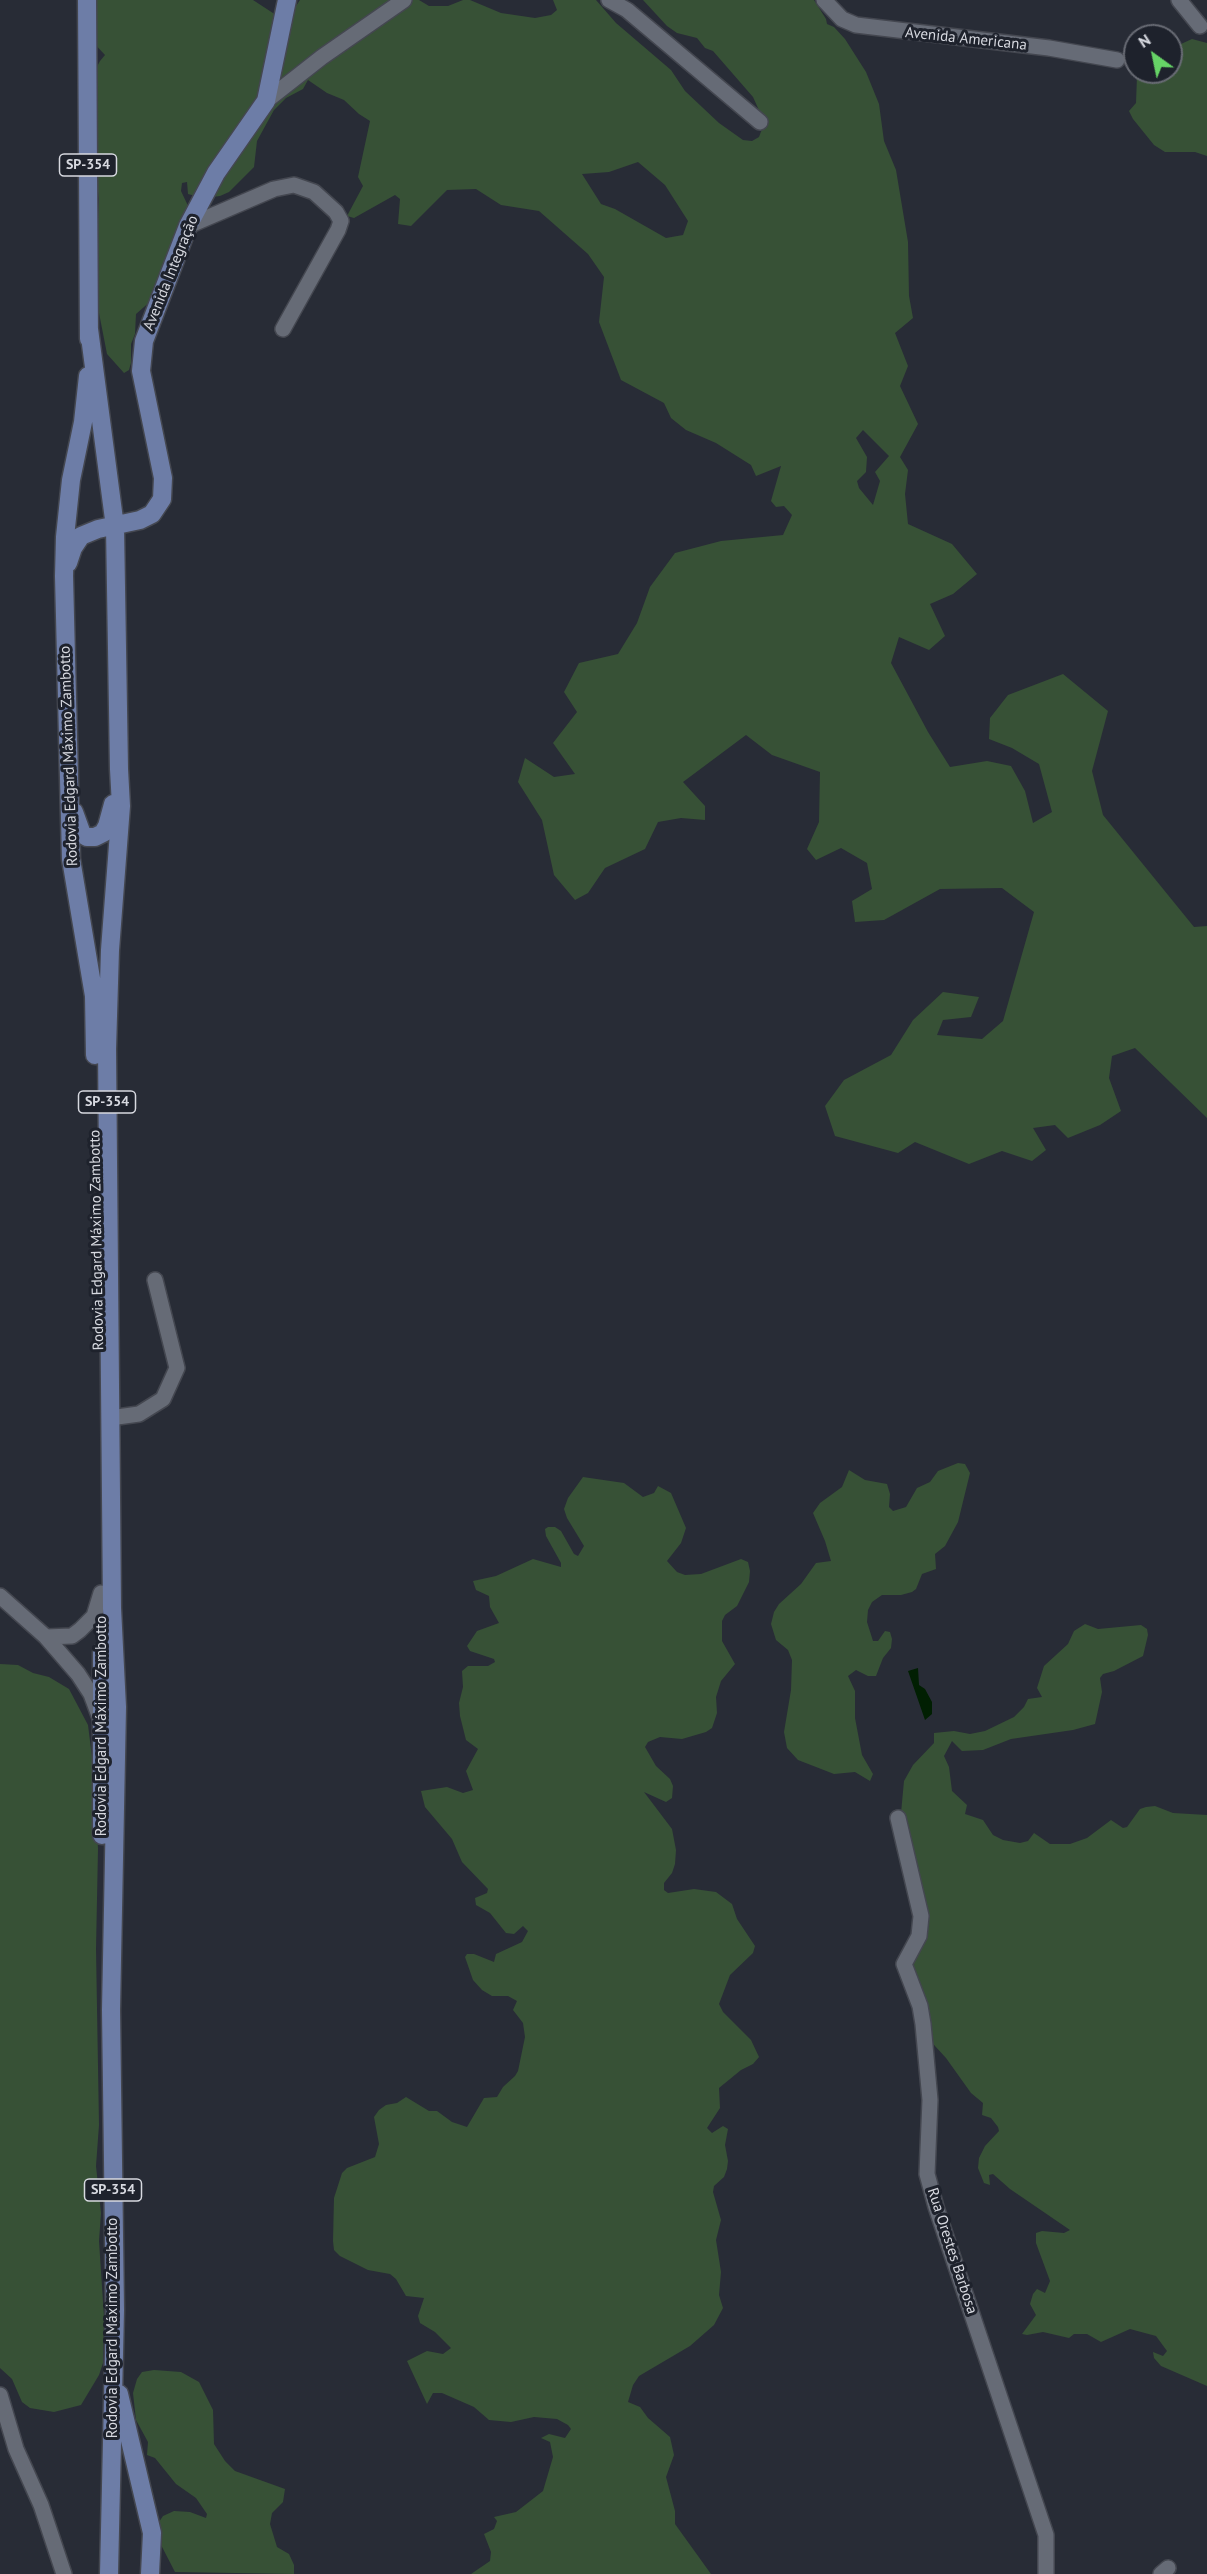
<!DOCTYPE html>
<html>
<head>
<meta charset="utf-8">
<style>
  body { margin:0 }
  #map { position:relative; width:1207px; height:2574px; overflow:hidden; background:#282c36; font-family:"PT Sans",sans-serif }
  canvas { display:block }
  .north { position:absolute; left:1123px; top:24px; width:60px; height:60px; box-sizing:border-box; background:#1e222c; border:2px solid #686b74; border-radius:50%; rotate:327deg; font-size:16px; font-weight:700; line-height:24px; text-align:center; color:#d7d9e0 }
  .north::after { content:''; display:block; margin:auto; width:21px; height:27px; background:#66d466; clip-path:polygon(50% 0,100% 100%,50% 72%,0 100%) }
</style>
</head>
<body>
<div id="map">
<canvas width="1207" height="2574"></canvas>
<div class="north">N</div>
</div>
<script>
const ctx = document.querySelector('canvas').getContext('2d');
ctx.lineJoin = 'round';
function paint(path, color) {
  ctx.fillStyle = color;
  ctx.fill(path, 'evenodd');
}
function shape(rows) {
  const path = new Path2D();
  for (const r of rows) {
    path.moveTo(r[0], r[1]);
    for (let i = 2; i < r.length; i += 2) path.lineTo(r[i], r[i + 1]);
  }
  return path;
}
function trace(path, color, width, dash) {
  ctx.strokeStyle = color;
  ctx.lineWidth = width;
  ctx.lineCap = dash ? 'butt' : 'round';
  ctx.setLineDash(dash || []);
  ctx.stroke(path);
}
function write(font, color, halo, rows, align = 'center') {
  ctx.font = font + ' "PT Sans",sans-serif';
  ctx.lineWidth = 6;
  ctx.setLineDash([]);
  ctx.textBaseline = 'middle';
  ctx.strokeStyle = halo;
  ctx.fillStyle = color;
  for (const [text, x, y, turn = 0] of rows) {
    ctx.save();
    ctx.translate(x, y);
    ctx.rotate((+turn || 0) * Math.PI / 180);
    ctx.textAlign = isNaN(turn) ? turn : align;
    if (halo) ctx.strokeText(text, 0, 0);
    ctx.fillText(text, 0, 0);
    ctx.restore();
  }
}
paint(shape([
  [88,0,253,0,276,15,290,15,300,0,419,0,429,6,448,6,463,0,470,0,501,13,535,18,551,15,557,10,553,0,596,0,616,23,671,70,685,91,719,123,743,140,752,141,759,137,762,129,762,117,753,97,713,51,705,48,697,38,677,33,667,26,643,0,814,0,826,19,827,24,834,27,845,39,866,72,879,104,884,141,896,170,908,242,909,296,913,318,895,333,908,366,900,386,918,424,900,457,908,470,905,494,908,524,952,544,977,574,953,594,930,604,945,636,929,650,899,637,891,663,928,732,950,767,987,761,1011,766,1025,791,1033,823,1052,812,1039,764,1012,748,989,739,990,718,1008,695,1063,674,1108,711,1092,771,1103,815,1194,927,1207,926,1207,1118,1135,1048,1112,1056,1109,1078,1121,1111,1100,1125,1068,1138,1055,1125,1033,1128,1046,1150,1032,1161,1002,1151,969,1164,915,1142,898,1153,835,1136,825,1106,844,1080,891,1055,913,1020,943,992,979,997,971,1017,943,1020,937,1035,982,1039,1003,1021,1034,912,1002,888,940,889,884,920,855,922,852,901,872,889,867,863,841,848,816,860,807,849,819,822,820,772,772,755,746,735,683,782,705,806,705,820,681,818,658,822,645,849,605,868,588,893,575,900,554,875,542,820,518,782,525,758,554,777,575,774,553,743,577,712,564,692,579,663,618,654,637,623,650,587,675,553,721,541,783,535,792,515,784,506,776,507,771,501,781,466,756,476,751,465,716,443,686,430,671,418,664,403,621,380,599,322,604,277,588,254,539,211,501,205,476,189,447,190,411,226,398,224,400,199,395,195,354,218,347,216,363,186,358,177,370,121,359,114,344,100,327,93,308,80,303,89,286,98,274,110,257,141,254,167,229,192,220,196,203,198,188,194,187,182,182,183,181,191,190,210,152,300,136,314,135,334,131,344,131,363,129,370,124,373,107,354,99,313,97,238,99,199,95,170,93,74,100,61,105,55,91,40],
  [638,162,665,185,688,221,683,235,666,238,615,209,601,204,582,174,609,172],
  [863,430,889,456,875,472,880,481,873,505,859,488,857,481,866,472,867,457,856,438],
  [1192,39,1207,43,1207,156,1195,152,1165,152,1154,145,1133,119,1129,111,1136,103,1137,76,1140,72,1171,72,1171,44,1181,44],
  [958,1463,965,1464,970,1473,958,1522,945,1546,935,1554,936,1569,922,1574,916,1589,912,1592,901,1595,882,1595,872,1602,868,1610,867,1622,873,1641,878,1641,885,1631,890,1632,892,1639,891,1648,883,1658,876,1676,868,1676,856,1670,848,1676,855,1691,855,1718,862,1755,873,1774,870,1781,855,1772,834,1774,798,1760,787,1748,784,1732,791,1690,792,1660,788,1650,776,1640,771,1624,774,1612,779,1604,801,1584,816,1563,831,1561,825,1541,813,1513,820,1503,842,1487,849,1470,865,1480,887,1484,890,1494,889,1507,893,1511,906,1507,917,1488,930,1482,938,1471],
  [583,1477,624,1483,643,1497,654,1493,658,1486,671,1493,686,1528,681,1543,667,1561,677,1572,685,1575,701,1574,741,1559,748,1562,750,1571,749,1582,737,1606,725,1615,722,1621,722,1641,735,1664,721,1681,716,1697,717,1713,712,1728,706,1732,682,1739,660,1737,648,1742,645,1747,656,1766,670,1779,673,1786,672,1798,666,1802,644,1792,672,1829,676,1850,675,1864,672,1873,664,1883,664,1890,668,1893,694,1889,716,1892,732,1904,737,1919,755,1946,753,1953,730,1975,719,2004,723,2012,751,2040,759,2057,753,2064,741,2070,719,2088,720,2108,707,2128,712,2133,723,2126,728,2129,725,2145,728,2161,727,2169,724,2177,714,2186,713,2192,721,2220,716,2240,721,2272,719,2295,723,2308,714,2325,690,2346,639,2376,633,2385,628,2402,640,2407,648,2418,670,2437,674,2455,666,2477,675,2511,675,2524,711,2574,471,2574,490,2561,491,2552,484,2534,494,2529,497,2521,494,2517,516,2512,543,2491,553,2457,550,2442,541,2438,549,2434,565,2438,571,2429,568,2425,557,2419,534,2417,511,2422,489,2420,474,2407,442,2393,433,2393,427,2404,407,2361,427,2351,443,2354,451,2348,435,2332,420,2323,418,2316,424,2298,406,2296,396,2279,390,2274,368,2270,340,2256,334,2250,333,2241,334,2198,342,2173,347,2168,375,2157,379,2144,374,2117,379,2110,386,2105,397,2103,406,2097,429,2111,437,2111,452,2122,467,2127,484,2098,497,2097,503,2087,515,2076,518,2071,525,2037,523,2023,513,2010,517,2001,508,1996,492,1996,482,1990,473,1980,465,1957,467,1954,474,1954,494,1962,496,1954,522,1942,528,1931,523,1926,514,1934,506,1933,490,1913,476,1905,475,1898,487,1893,488,1889,462,1862,452,1839,425,1807,421,1791,447,1787,463,1793,473,1790,466,1771,478,1749,466,1740,460,1716,459,1703,463,1687,462,1671,468,1666,488,1666,495,1662,494,1659,470,1651,467,1646,477,1631,499,1623,490,1607,489,1596,476,1590,473,1581,496,1576,533,1559,561,1567,561,1563,546,1536,545,1529,548,1527,555,1527,561,1531,574,1554,578,1556,584,1546,567,1518,564,1509,568,1498],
  [1085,1624,1098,1629,1141,1625,1147,1629,1148,1635,1143,1656,1114,1671,1103,1674,1100,1678,1102,1692,1095,1724,1073,1730,1011,1739,983,1750,962,1751,952,1741,944,1756,949,1767,952,1791,967,1805,965,1814,983,1820,993,1835,1003,1840,1020,1843,1028,1841,1034,1833,1050,1844,1070,1844,1087,1838,1111,1820,1123,1828,1127,1827,1140,1809,1146,1807,1155,1806,1173,1813,1207,1815,1207,2386,1161,2366,1154,2358,1153,2352,1163,2356,1167,2351,1156,2336,1130,2329,1101,2342,1087,2334,1074,2334,1069,2338,1043,2332,1027,2335,1022,2334,1036,2315,1030,2304,1033,2294,1037,2289,1045,2293,1050,2281,1036,2243,1036,2233,1042,2231,1064,2233,1070,2230,1010,2189,993,2174,989,2175,990,2185,984,2183,978,2168,979,2158,985,2146,999,2131,998,2127,991,2118,982,2115,983,2103,971,2093,946,2058,924,2034,904,1963,918,1921,896,1848,895,1837,901,1813,904,1781,913,1765,934,1743,934,1733,954,1731,970,1734,985,1731,1014,1717,1024,1707,1028,1699,1042,1697,1037,1688,1044,1666,1068,1644,1074,1631],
  [0,1664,18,1665,33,1673,49,1677,69,1689,88,1725,94,1773,98,1849,96,1949,99,2125,96,2166,101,2213,99,2241,104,2317,103,2363,99,2375,81,2405,54,2412,30,2408,22,2402,12,2379,0,2368],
  [154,2370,181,2372,199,2382,213,2410,214,2444,225,2461,235,2471,285,2489,283,2502,272,2513,270,2524,277,2547,289,2554,294,2565,294,2574,175,2572,160,2543,159,2522,163,2516,174,2511,190,2512,206,2518,207,2514,196,2498,176,2484,155,2458,147,2455,148,2442,136,2420,133,2393,137,2379,142,2372]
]), '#375136');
paint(shape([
  [918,1668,919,1685,925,1689,932,1702,932,1714,925,1720,908,1671]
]), '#011f02');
const minor = shape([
  [609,0,627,10,760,122],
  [824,0,842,19,856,25,1049,48,1117,60],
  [1179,0,1200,26],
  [266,101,322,57,404,0],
  [188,226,274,189,294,185,314,192,336,212,341,221,338,230,283,329],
  [110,1418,139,1414,163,1399,177,1368,155,1280],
  [0,1596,46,1637,78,1674,91,1694,100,1718],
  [46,1637,72,1636,80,1630,94,1616,101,1593],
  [898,1818,921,1916,919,1936,904,1964,920,2006,923,2024,930,2100,927,2174,936,2207,1046,2535,1046,2574],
  [0,2395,16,2449,41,2505,64,2574],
  [1161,2574,1168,2568]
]);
const major = shape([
  [87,0,89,339],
  [89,329,115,527,119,769,121,806,110,950,107,1049,112,1608,117,1707,111,2010,115,2310,109,2574],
  [88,376,83,422,71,480,65,537,64,576,71,859,94,996,95,1055],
  [68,563,73,548,81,536,98,529,140,520,152,514,162,499,163,478,141,371,144,341,188,226,216,173,266,101,287,0],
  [74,812,82,834,87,837,95,837,103,833,107,826,113,804],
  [102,1652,102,1835],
  [119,2394,152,2533,150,2574]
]);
trace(minor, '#444750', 18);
trace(major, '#444750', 21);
trace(minor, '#666b76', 15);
trace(major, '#6d7da7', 18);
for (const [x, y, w] of [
  [88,165,57],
  [107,1102,57],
  [113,2190,57]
]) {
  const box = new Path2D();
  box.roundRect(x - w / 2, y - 11, w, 22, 4.5);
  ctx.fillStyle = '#1e222c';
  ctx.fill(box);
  trace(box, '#d7d9e0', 1.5);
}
write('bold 14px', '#d7d9e0', null, [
  ["SP-354",88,165],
  ["SP-354",107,1102],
  ["SP-354",113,2190]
]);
write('15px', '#d7d9e0', '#1e222c', [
  ["Avenida Americana",966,39,6],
  ["Avenida Integração",171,273,-68],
  ["Rodovia Edgard Máximo Zambotto",69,756,-92],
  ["Rodovia Edgard Máximo Zambotto",97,1240,-91],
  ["Rodovia Edgard Máximo Zambotto",102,1726,-90],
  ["Rua Orestes Barbosa",952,2251,72],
  ["Rodovia Edgard Máximo Zambotto",113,2328,-90]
]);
</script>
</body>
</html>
